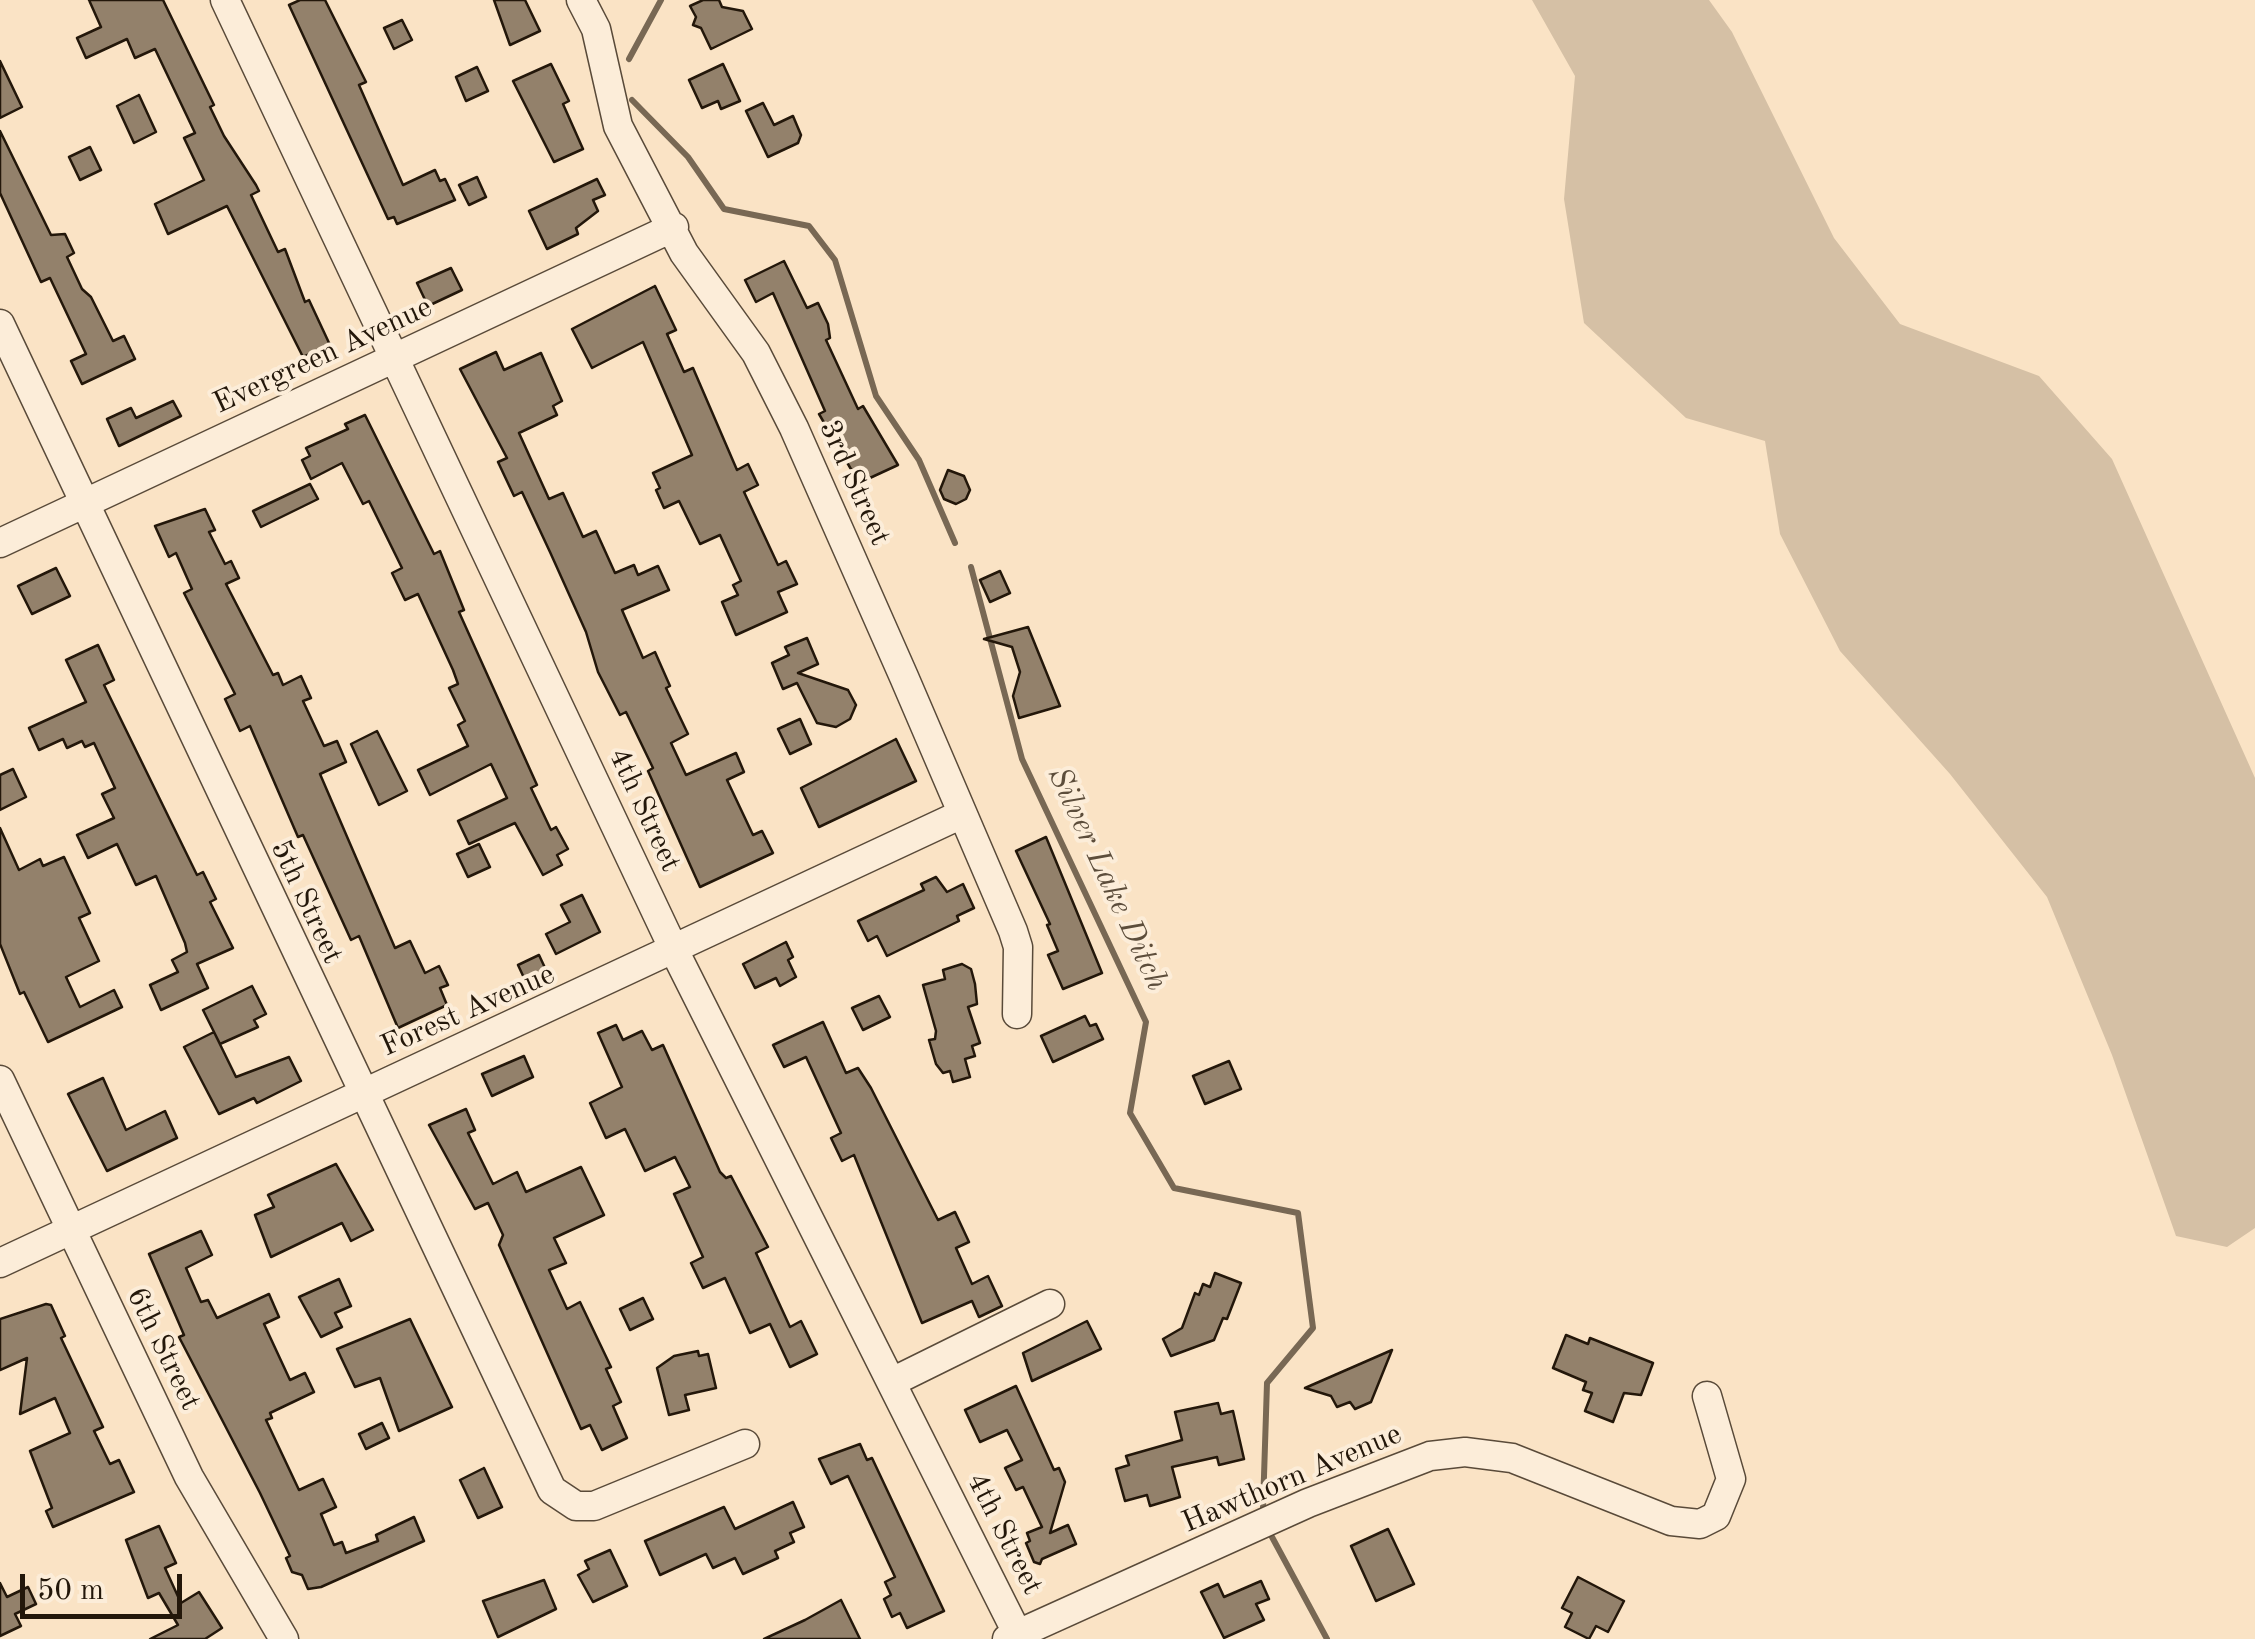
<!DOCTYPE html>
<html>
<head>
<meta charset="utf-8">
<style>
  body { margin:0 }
  #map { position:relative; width:2255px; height:1639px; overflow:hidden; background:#fae3c5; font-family:"Old Standard TT",serif }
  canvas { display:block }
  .scale { position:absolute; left:20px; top:1574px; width:162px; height:45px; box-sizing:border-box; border:5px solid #23170a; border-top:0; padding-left:12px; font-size:30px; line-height:35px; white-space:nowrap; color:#23170a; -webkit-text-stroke:8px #fcedd9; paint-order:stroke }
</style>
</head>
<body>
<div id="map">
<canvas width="2255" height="1639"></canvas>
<div class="scale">50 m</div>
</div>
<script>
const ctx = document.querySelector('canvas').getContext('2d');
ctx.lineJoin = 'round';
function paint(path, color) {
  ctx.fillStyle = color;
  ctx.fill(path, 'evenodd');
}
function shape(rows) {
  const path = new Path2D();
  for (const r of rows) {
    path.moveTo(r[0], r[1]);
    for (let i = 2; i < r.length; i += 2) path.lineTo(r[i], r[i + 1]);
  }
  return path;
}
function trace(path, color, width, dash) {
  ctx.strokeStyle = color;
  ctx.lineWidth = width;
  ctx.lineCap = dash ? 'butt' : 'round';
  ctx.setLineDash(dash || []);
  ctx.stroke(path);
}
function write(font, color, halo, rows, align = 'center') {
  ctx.font = font + ' "Old Standard TT",serif';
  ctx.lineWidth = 8;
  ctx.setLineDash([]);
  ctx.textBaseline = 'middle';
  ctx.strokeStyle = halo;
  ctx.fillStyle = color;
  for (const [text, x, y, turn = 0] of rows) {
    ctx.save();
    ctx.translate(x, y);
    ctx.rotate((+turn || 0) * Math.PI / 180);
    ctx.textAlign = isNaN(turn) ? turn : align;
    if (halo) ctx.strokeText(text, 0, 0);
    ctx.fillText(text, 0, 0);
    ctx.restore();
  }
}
paint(shape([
  [1532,0,1709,0,1732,32,1834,238,1900,324,2039,376,2112,459,2255,778,2255,1228,2227,1247,2176,1236,2112,1055,2047,897,1950,774,1840,651,1780,534,1765,441,1686,418,1584,323,1564,199,1575,76]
]), '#d5c0a5');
trace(shape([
  [629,59,661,0],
  [632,100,688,157,724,209,809,226,835,260,876,396,919,460,955,543],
  [971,567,1022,759,1146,1022,1130,1113,1174,1188,1298,1213,1313,1328,1267,1383,1263,1507],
  [1272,1537,1327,1639]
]), '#786854', 6);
const building = shape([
  [89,0,163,0,214,105,210,107,224,136,256,185,259,191,251,195,278,252,285,249,305,302,309,300,330,345,303,357,227,206,168,234,155,204,204,180,184,138,195,133,155,49,135,58,127,39,86,58,77,38,101,27,89,0],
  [300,0,325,0,366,82,359,85,403,185,435,170,440,181,445,179,455,200,397,224,394,217,388,219,289,5,300,0],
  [494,0,525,0,540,31,510,45,494,0],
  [703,0,719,0,722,7,743,11,752,29,711,49,701,28,693,25,696,17,690,6,703,0],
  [402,20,412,40,394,49,384,28,402,20],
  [0,61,22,107,0,118,0,61],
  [551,64,569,101,563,104,583,149,554,162,513,81,551,64],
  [723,64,740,101,721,109,718,101,702,108,689,80,723,64],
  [477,67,488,91,466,101,456,77,477,67],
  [139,95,156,132,134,143,117,106,139,95],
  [763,103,774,125,793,116,801,135,798,143,768,157,746,111,763,103],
  [0,131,51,235,65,234,74,253,67,257,82,289,91,297,113,341,124,336,135,359,82,384,71,361,86,354,50,278,41,282,0,193,0,131],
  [90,147,101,170,80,180,69,157,90,147],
  [477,177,486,197,469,205,459,185,477,177],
  [597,179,605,195,593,200,598,211,576,228,578,234,547,249,529,211,597,179],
  [784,261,807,308,818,303,828,324,830,338,826,340,858,409,863,406,898,465,859,483,819,414,825,411,773,293,756,302,745,280,784,261],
  [451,268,462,290,428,306,417,283,451,268],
  [655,286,676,330,667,334,684,372,693,368,737,470,748,464,758,485,744,492,778,565,786,561,797,584,778,592,787,612,736,635,722,602,738,595,733,585,741,581,720,535,700,544,679,501,664,508,656,490,660,488,653,473,692,455,643,342,592,368,572,329,655,286],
  [496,352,504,370,541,353,562,401,553,406,557,415,519,433,549,499,563,493,583,537,596,531,615,573,634,565,638,575,658,566,669,590,622,610,643,658,655,652,670,686,666,688,688,734,671,743,686,775,736,753,744,772,727,780,753,835,762,831,773,853,700,887,648,771,653,768,626,712,620,715,598,672,586,632,550,552,522,492,514,496,498,462,507,458,460,369,496,352],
  [173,401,181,416,119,446,107,419,131,408,136,418,173,401],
  [365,415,434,554,440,551,464,610,459,612,537,785,531,788,551,830,556,827,568,849,557,855,562,865,543,875,515,823,469,844,458,821,507,798,491,764,430,795,418,770,468,746,458,725,465,721,449,688,458,684,453,670,418,594,405,600,392,573,402,568,369,501,363,504,342,463,311,479,302,460,310,456,306,448,348,429,345,424,365,415],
  [948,470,964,476,970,490,966,499,956,504,944,499,940,490,948,470],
  [310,484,318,499,261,527,253,511,310,484],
  [205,509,215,530,209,532,225,564,231,561,239,578,226,584,273,675,278,673,283,685,301,676,311,698,303,701,324,746,337,741,346,762,320,774,395,948,410,941,425,973,439,966,448,985,440,988,447,1005,398,1028,359,936,351,940,303,835,298,837,250,726,240,731,225,699,235,694,184,593,192,589,176,553,169,557,155,526,205,509],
  [56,568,70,596,32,614,18,586,56,568],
  [1000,571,1010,593,990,602,980,580,1000,571],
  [1028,627,1060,706,1019,718,1013,696,1020,672,1012,647,984,639,1028,627],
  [807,638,818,664,798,673,848,690,856,705,850,719,836,727,817,723,797,683,783,689,772,663,789,655,785,647,807,638],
  [98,645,114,680,104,685,197,875,203,872,216,899,210,902,233,948,197,964,208,988,161,1010,150,985,178,972,172,960,187,952,185,943,156,876,136,885,117,844,88,858,77,835,114,818,102,794,115,788,94,743,85,747,82,741,67,748,63,739,39,750,29,728,86,702,66,660,98,645],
  [800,719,811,744,790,754,778,729,800,719],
  [377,731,407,791,379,805,351,744,377,731],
  [896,739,916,781,819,827,801,788,896,739],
  [13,769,26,797,0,810,0,775,13,769],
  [0,828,19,870,40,859,43,866,64,857,90,913,79,918,99,961,66,977,80,1007,114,990,122,1007,48,1042,24,992,20,994,0,944,0,828],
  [1046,837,1102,973,1063,989,1048,955,1058,951,1047,925,1050,924,1016,851,1046,837],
  [479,844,490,867,468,877,457,854,479,844],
  [936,877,947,892,963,884,974,908,957,916,959,921,887,956,877,936,868,941,858,921,924,890,921,884,936,877],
  [582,895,600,932,556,954,546,934,570,922,561,905,582,895],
  [786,942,793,957,788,960,796,977,780,986,776,978,755,988,743,964,786,942],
  [539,955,546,970,525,980,518,965,539,955],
  [962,964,971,969,975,984,977,1004,968,1007,980,1043,972,1046,975,1056,965,1059,970,1077,953,1082,950,1071,943,1073,936,1064,929,1040,935,1039,936,1031,923,985,945,979,943,970,962,964],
  [252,986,266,1014,254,1020,258,1027,220,1044,203,1010,252,986],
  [879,996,890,1017,863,1030,852,1008,879,996],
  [1085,1016,1090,1026,1096,1024,1103,1039,1053,1062,1041,1036,1085,1016],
  [823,1022,846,1073,858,1068,871,1088,938,1220,955,1212,969,1242,956,1248,972,1284,988,1276,1002,1306,979,1317,972,1301,922,1323,854,1155,842,1161,831,1138,841,1133,806,1057,784,1067,773,1045,823,1022],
  [616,1025,623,1040,642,1031,652,1050,663,1045,720,1172,726,1178,731,1176,768,1247,756,1253,790,1327,801,1321,817,1354,790,1367,770,1324,750,1333,725,1278,703,1288,691,1263,703,1257,674,1194,690,1187,675,1157,645,1171,625,1129,606,1138,590,1103,622,1087,598,1033,616,1025],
  [214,1032,236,1077,289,1057,301,1081,257,1103,254,1098,219,1114,184,1047,214,1032],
  [524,1056,533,1077,492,1096,482,1074,524,1056],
  [1229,1061,1241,1089,1205,1104,1193,1076,1229,1061],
  [103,1078,126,1130,165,1111,177,1138,107,1171,68,1094,103,1078],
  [466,1109,475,1130,468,1133,493,1184,517,1172,526,1192,581,1167,604,1215,554,1238,566,1263,549,1270,567,1309,580,1302,611,1367,606,1369,621,1402,613,1406,627,1438,602,1450,590,1425,581,1429,499,1245,503,1235,488,1203,475,1209,429,1125,466,1109],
  [336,1164,373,1230,351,1241,342,1223,271,1257,255,1215,274,1207,268,1195,336,1164],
  [201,1231,212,1255,186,1268,201,1302,208,1300,217,1318,269,1294,279,1317,264,1324,290,1380,305,1373,314,1392,270,1413,272,1418,266,1420,299,1490,323,1479,336,1507,321,1514,334,1545,342,1542,346,1553,378,1541,376,1535,414,1517,424,1541,321,1587,308,1589,302,1575,292,1572,286,1558,290,1556,260,1493,179,1337,184,1335,149,1254,201,1231],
  [1215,1273,1241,1283,1227,1319,1223,1318,1214,1340,1171,1356,1163,1339,1182,1328,1195,1293,1199,1295,1203,1284,1210,1287,1215,1273],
  [339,1279,351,1306,335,1313,342,1327,321,1337,299,1297,339,1279],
  [643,1298,653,1319,630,1330,620,1309,643,1298],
  [46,1304,51,1305,65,1336,61,1338,103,1427,94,1431,110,1464,119,1460,134,1492,53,1527,46,1511,52,1508,30,1451,70,1433,55,1398,20,1414,27,1358,0,1370,0,1319,46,1304],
  [410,1319,452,1407,399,1431,380,1378,355,1387,337,1349,410,1319],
  [1087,1321,1101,1349,1032,1381,1023,1353,1087,1321],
  [1566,1335,1588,1344,1590,1338,1653,1363,1641,1395,1624,1393,1613,1422,1585,1411,1592,1393,1583,1390,1586,1382,1553,1368,1566,1335],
  [1392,1350,1371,1402,1355,1409,1350,1402,1337,1407,1331,1396,1305,1388,1392,1350],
  [698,1351,699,1356,708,1354,716,1388,685,1395,689,1410,669,1415,657,1368,674,1356,698,1351],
  [1016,1386,1054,1470,1059,1468,1065,1482,1050,1533,1068,1525,1076,1544,1042,1559,1040,1564,1034,1562,1026,1543,1030,1541,1027,1533,1042,1527,1023,1487,1016,1490,1005,1468,1022,1460,1007,1430,980,1442,965,1410,1016,1386],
  [1218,1403,1221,1414,1233,1411,1244,1459,1219,1465,1217,1457,1172,1467,1180,1497,1150,1506,1147,1495,1125,1501,1116,1469,1129,1465,1126,1456,1182,1440,1175,1412,1218,1403],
  [382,1423,389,1438,366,1449,359,1434,382,1423],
  [860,1444,867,1460,872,1458,944,1611,907,1628,900,1613,892,1617,884,1599,891,1595,885,1582,895,1577,848,1476,831,1484,819,1459,860,1444],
  [484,1468,502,1507,478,1518,460,1480,484,1468],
  [793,1502,804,1527,790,1533,794,1542,775,1551,778,1558,743,1574,735,1558,713,1568,706,1554,660,1575,645,1541,724,1507,735,1529,793,1502],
  [159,1526,176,1563,165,1568,181,1603,199,1592,222,1628,205,1639,150,1639,178,1625,159,1593,148,1598,126,1540,159,1526],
  [1388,1529,1414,1584,1376,1601,1351,1546,1388,1529],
  [610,1550,627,1586,593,1602,578,1575,589,1569,585,1561,610,1550],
  [1578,1577,1624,1601,1608,1632,1596,1626,1589,1639,1565,1627,1572,1613,1562,1608,1578,1577],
  [544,1580,556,1609,498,1637,483,1601,544,1580],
  [1261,1581,1269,1599,1256,1604,1264,1620,1224,1638,1201,1592,1218,1584,1224,1597,1261,1581],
  [0,1583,7,1597,28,1587,36,1604,15,1614,21,1626,0,1636,0,1583],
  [841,1600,860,1639,764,1639,805,1620,841,1600]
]);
paint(building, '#93816b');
trace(building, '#23170a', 2.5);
const minor = shape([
  [225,0,675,952,1020,1639],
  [581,0,596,29,618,126,684,253,756,353,794,428,904,677,1013,931,1018,947,1017,1014],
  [0,324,552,1490,576,1506,594,1506,745,1444],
  [0,543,674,227],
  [0,1080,189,1477,284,1639],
  [0,1263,962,814],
  [892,1382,1050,1304],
  [1007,1639,1308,1503,1430,1456,1465,1452,1512,1458,1671,1521,1700,1524,1716,1516,1731,1479,1707,1396]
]);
trace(minor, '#594a39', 31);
trace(minor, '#fcedd9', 28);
write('30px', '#23170a', '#fcedd9', [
  ["Evergreen Avenue",323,356,-25],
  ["3rd Street",854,483,66],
  ["4th Street",644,810,65],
  ["5th Street",306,902,65],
  ["Forest Avenue",468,1011,-24],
  ["6th Street",163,1349,64],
  ["Hawthorn Avenue",1292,1479,-23],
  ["4th Street",1004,1534,63]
]);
write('italic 32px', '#5c4d3b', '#fcedd9', [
  ["Silver Lake Ditch",1107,879,65]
]);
</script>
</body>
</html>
